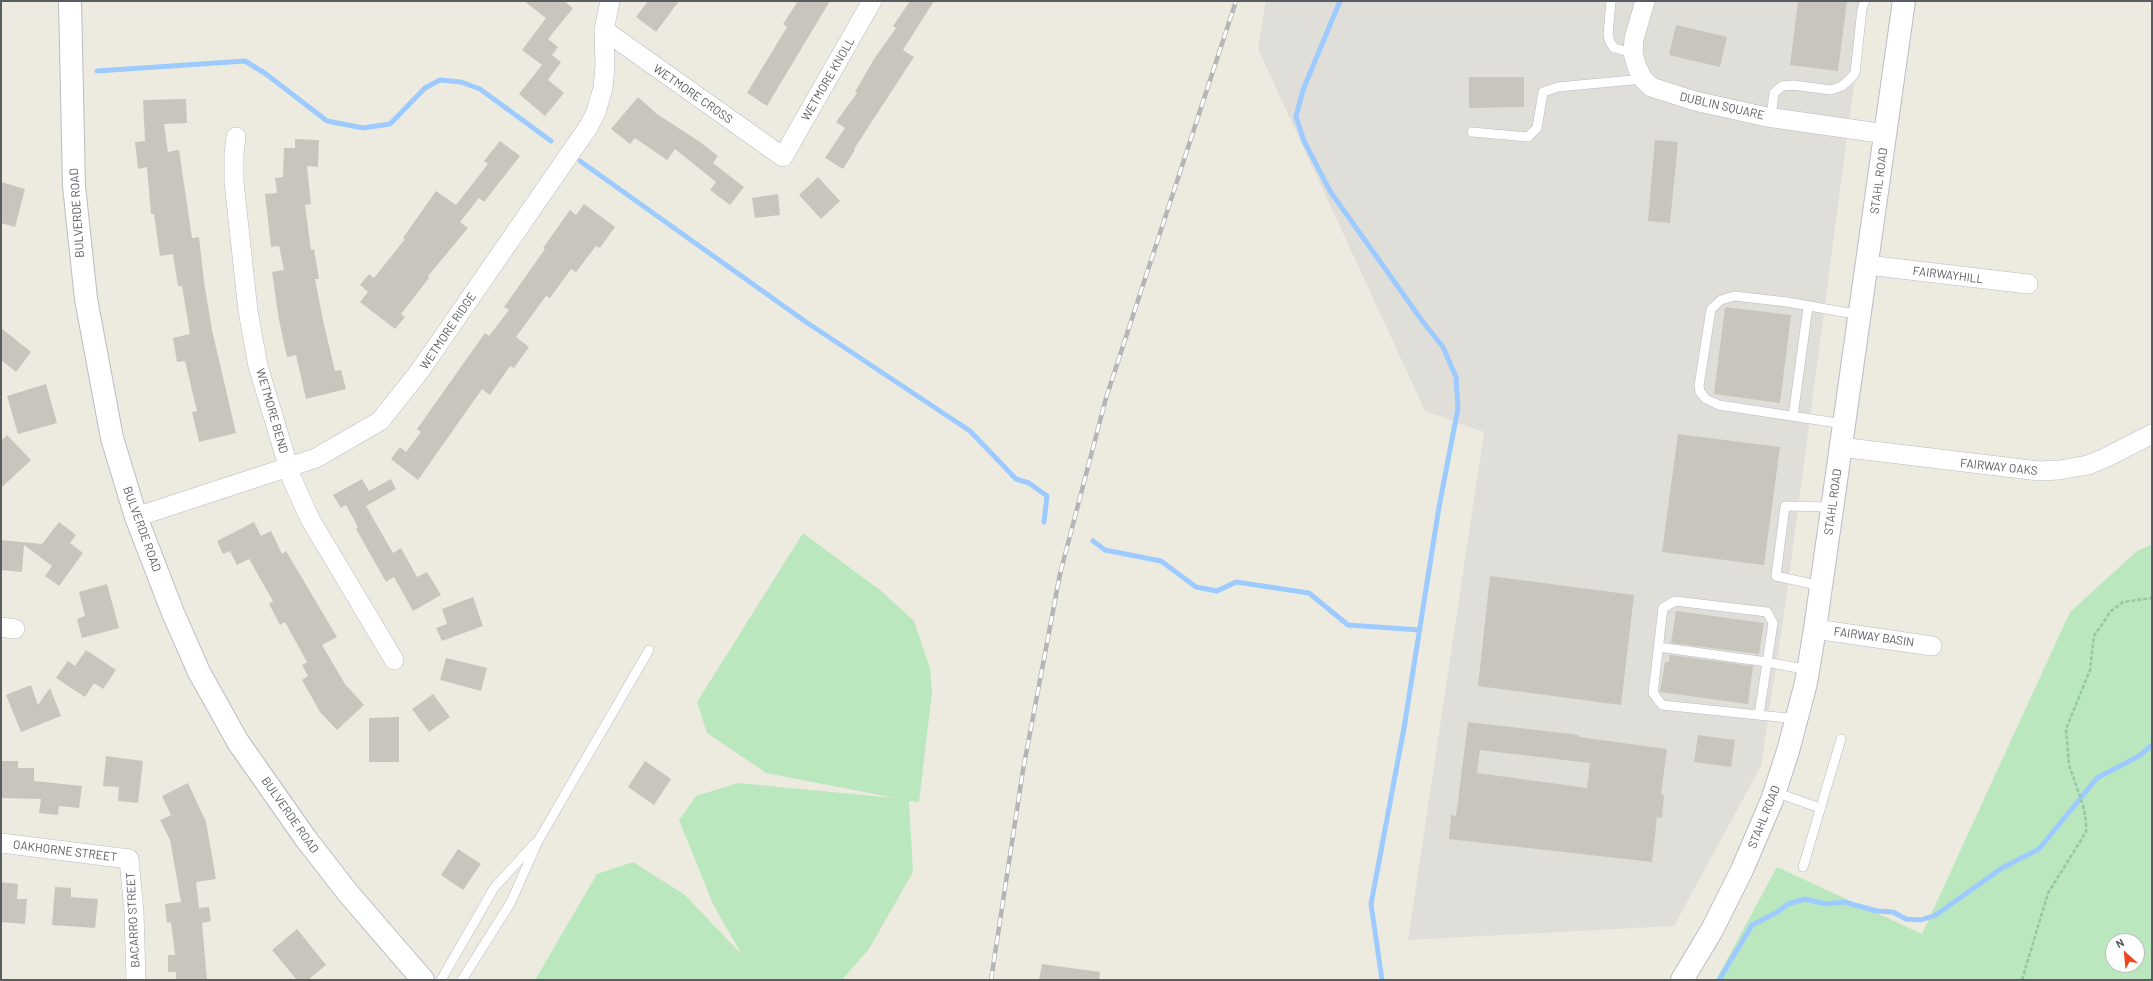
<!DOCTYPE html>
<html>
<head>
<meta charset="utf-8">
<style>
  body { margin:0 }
  #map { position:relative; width:2153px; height:981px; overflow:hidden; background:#edebe0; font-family:Barlow,sans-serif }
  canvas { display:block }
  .frame { position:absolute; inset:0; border:2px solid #595c62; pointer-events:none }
  .north { position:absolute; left:2105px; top:933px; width:40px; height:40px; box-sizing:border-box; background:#fff; border:1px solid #bdbec0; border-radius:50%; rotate:333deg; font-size:11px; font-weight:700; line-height:16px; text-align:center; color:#595c62 }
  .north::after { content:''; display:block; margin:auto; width:14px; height:18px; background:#f4451f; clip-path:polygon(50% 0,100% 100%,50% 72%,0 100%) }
</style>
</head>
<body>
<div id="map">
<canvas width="2153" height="981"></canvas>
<div class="frame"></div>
<div class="north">N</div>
</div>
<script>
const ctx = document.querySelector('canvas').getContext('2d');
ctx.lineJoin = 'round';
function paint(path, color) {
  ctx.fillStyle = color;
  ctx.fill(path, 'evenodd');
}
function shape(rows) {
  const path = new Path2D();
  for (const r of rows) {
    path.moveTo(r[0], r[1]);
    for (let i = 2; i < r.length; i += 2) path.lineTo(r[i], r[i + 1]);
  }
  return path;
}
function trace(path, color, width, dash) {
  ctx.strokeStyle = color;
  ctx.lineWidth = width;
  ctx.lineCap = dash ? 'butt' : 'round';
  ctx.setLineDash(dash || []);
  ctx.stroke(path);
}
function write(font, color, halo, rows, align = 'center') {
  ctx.font = font + ' Barlow,sans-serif';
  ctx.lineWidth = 4;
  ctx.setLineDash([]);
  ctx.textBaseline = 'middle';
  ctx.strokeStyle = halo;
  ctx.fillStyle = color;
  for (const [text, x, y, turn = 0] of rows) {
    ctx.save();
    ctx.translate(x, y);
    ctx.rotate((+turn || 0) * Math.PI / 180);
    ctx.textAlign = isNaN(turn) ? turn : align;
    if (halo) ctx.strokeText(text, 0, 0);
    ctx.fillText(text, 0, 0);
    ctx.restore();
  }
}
paint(shape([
  [1266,1,1865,1,1785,607,1761,766,1674,926,1408,940,1484,432,1425,411,1258,49]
]), '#e0ded8');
paint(shape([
  [803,533,880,590,914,621,930,668,932,692,919,802,909,801,913,872,869,949,842,980,535,980,597,874,633,862,685,895,742,955,713,904,679,820,696,796,738,783,895,798,766,773,707,733,697,702],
  [2152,544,2152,980,1716,980,1777,867,1922,934,2070,612,2137,551],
  [2113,941,2137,941,2137,965,2113,965]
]), '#bae7be');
trace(shape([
  [1340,1,1303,90,1296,117,1304,141,1330,191,1423,322,1443,347,1456,377,1458,408,1439,507,1404,728,1371,904,1382,980],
  [97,71,245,61,266,74,327,121,363,128,390,124,425,88,440,80,461,82,480,89,551,141],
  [580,161,806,322,970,431,1016,479,1029,483,1047,496,1044,522],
  [1093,541,1105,550,1161,561,1196,587,1217,591,1236,582,1309,593,1348,625,1420,630],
  [1719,980,1752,925,1776,913,1788,904,1805,899,1826,904,1844,902,1877,911,1893,912,1906,919,1921,920,1936,915,2002,868,2039,849,2097,778,2139,756,2152,745]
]), '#9ecbff', 5);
paint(shape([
  [524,1,564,1,573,8,548,39,558,47,552,55,561,62,548,80,564,93,545,116,519,94,542,65,522,50,546,18],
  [648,1,679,1,656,32,636,17],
  [798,1,830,1,767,106,747,93,787,27,783,24],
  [910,1,934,1,903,50,914,57,854,149,855,150,843,169,825,158,845,128,836,122,857,93,855,92,874,59,896,28,893,26],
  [1798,1,1847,1,1838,71,1790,65],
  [1676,25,1727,37,1720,67,1669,55],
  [1469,77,1524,77,1524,107,1469,108],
  [638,97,657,114,700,142,718,156,713,163,744,187,730,205,710,190,716,182,675,149,667,160,635,138,630,144,611,129],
  [186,99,187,123,164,124,168,152,179,150,192,238,199,237,204,282,212,330,236,433,199,442,192,412,197,411,185,361,177,362,173,338,190,334,182,286,178,286,173,254,160,256,154,214,151,214,147,167,138,169,135,142,145,141,143,100],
  [295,139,319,140,318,167,307,166,311,204,305,205,311,250,314,249,319,279,315,279,324,325,335,371,341,370,346,389,306,399,296,355,287,357,279,320,272,272,284,270,279,246,271,247,265,194,277,193,275,178,283,177,284,148,295,148],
  [1655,140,1678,142,1670,223,1648,221],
  [500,141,520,156,484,202,479,198,460,222,468,228,428,276,429,278,401,314,405,317,395,329,360,302,368,292,360,285,369,274,374,278,405,239,403,238,436,191,456,205,488,164,484,161],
  [818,177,840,201,821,219,799,195],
  [1,182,25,189,15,227,1,223],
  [778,194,780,215,755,218,752,198],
  [584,204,615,227,600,248,596,246,576,272,571,269,550,298,546,296,516,337,529,347,514,368,510,366,490,395,482,389,418,480,391,459,400,447,406,452,421,432,417,429,485,333,489,336,509,310,504,307,545,249,543,248,570,210,576,215],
  [1725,307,1791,315,1780,403,1714,394],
  [1,328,31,352,16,372,1,360],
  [46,384,57,423,18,434,7,396],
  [1678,434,1780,447,1764,565,1662,552],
  [7,435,31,460,1,488,1,441],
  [362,479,369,491,391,479,396,489,366,506,393,553,401,548,417,577,427,572,441,595,413,611,394,577,386,582,356,529,358,527,346,505,341,508,333,495],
  [59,522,76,535,70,543,83,553,59,586,45,576,52,566,24,545,22,572,1,570,1,540,42,544],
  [254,522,261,536,271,531,282,554,286,551,337,637,322,645,345,684,364,705,337,730,320,712,302,680,308,676,302,665,307,662,285,622,280,625,269,604,273,601,249,559,237,565,230,551,223,554,217,541],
  [1490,576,1634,595,1621,705,1478,686],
  [107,584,119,628,82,638,77,619,85,616,79,592],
  [473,597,483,626,442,641,436,628,447,624,442,609],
  [1676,611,1764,623,1759,654,1671,643],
  [86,650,116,670,103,689,94,683,85,697,56,678,68,661,75,666],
  [1670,655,1753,666,1748,704,1660,692,1665,662,1669,662],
  [446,658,487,668,481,691,440,680],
  [31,685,38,705,50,688,61,716,21,732,6,695],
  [433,694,450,717,429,732,412,709],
  [399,717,399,762,369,762,369,718],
  [1468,722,1579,735,1579,737,1667,749,1661,794,1664,795,1662,818,1657,817,1652,862,1449,839,1451,815,1456,816],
  [1480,750,1590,763,1587,788,1477,773],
  [1698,735,1735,740,1731,767,1694,762],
  [106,756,143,761,138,803,118,801,119,787,103,786],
  [1,761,18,761,18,768,34,768,34,781,82,786,79,808,59,806,58,815,39,813,41,799,1,798],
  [645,761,671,779,654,805,628,787],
  [188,783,206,822,216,879,196,882,199,908,209,907,211,921,202,923,207,980,176,980,176,972,168,972,168,955,175,955,171,922,167,923,165,904,181,902,170,840,160,820,171,815,162,796],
  [458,849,481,864,463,890,441,875],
  [1,882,18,884,17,899,27,899,25,924,1,922],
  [55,887,71,888,71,897,98,899,95,928,52,925],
  [297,929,326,965,308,980,297,980,272,950],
  [1042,964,1100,972,1099,980,1039,980]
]), '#c8c5bd');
const lane = shape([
  [1611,1,1608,35,1610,42,1614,48,1633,53],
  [1771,117,1774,93,1782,86,1793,85,1831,90,1842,86,1849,80,1855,73,1862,9,1865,1],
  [1472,132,1528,137,1537,128,1543,92,1558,87,1643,79],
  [1793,416,1808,307],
  [1844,424,1719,405,1706,399,1700,392,1699,386,1711,309,1721,300,1734,296,1787,302,1860,315],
  [1821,586,1776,576,1785,506,1832,507],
  [1658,647,1767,662,1808,670],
  [1759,715,1773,623,1767,612,1675,601,1663,608,1653,693,1662,705,1797,719],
  [1775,792,1820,808],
  [1803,867,1841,739],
  [441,980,494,888,535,843],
  [462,980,511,902,538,841,649,650]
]);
const street = shape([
  [1645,1,1634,39,1633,53,1637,67,1643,79,1651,87,1695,101,1767,117,1886,134],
  [604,30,783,157,872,1],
  [236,137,234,154,234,182,248,311,258,366,292,479,310,519,394,660],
  [1867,265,2028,284],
  [1840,447,2039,471,2059,470,2088,465,2105,458,2152,434],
  [136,517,316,458,380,421,419,372,589,126,596,112,603,88,605,66,604,30,610,1],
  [1,627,15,629],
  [1815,629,1932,646],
  [1,843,129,859,134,912,136,980]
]);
const secondary = shape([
  [70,1,74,186,86,299,112,438,136,517,173,613,199,672,238,742,306,839,348,893,423,980],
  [1682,980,1712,930,1742,870,1772,800,1788,751,1806,683,1815,629,1904,1]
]);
trace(lane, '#b8bac0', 10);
trace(street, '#b8bac0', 20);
trace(secondary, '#b9bcc3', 24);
trace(shape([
  [2022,980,2048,893,2086,832,2086,821,2083,805,2069,765,2066,729,2090,670,2094,636,2111,611,2123,602,2152,598]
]), '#93c8a7', 2.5, [4, 2]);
trace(lane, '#fff', 9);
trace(street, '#fff', 19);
trace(secondary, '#fff', 22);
const rail = shape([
  [991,980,1023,770,1060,574,1106,398,1236,1]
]);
trace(rail, '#b4b5b5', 4.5);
trace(rail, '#fff', 3, [9]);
write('12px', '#595c62', '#fff', [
  ["WETMORE KNOLL",828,79,-60],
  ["WETMORE CROSS",693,94,35],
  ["DUBLIN SQUARE",1722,106,13],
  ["STAHL ROAD",1879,181,-82],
  ["BULVERDE ROAD",77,213,-94],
  ["FAIRWAYHILL",1948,275,7],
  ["WETMORE RIDGE",448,331,-56],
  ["WETMORE BEND",272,411,74],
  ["FAIRWAY OAKS",1999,467,6],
  ["STAHL ROAD",1833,502,-82],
  ["BULVERDE ROAD",142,529,70],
  ["FAIRWAY BASIN",1874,637,8],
  ["BULVERDE ROAD",290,815,55],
  ["STAHL ROAD",1764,817,-68],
  ["OAKHORNE STREET",65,851,7],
  ["BACARRO STREET",133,920,-93]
]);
</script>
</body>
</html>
